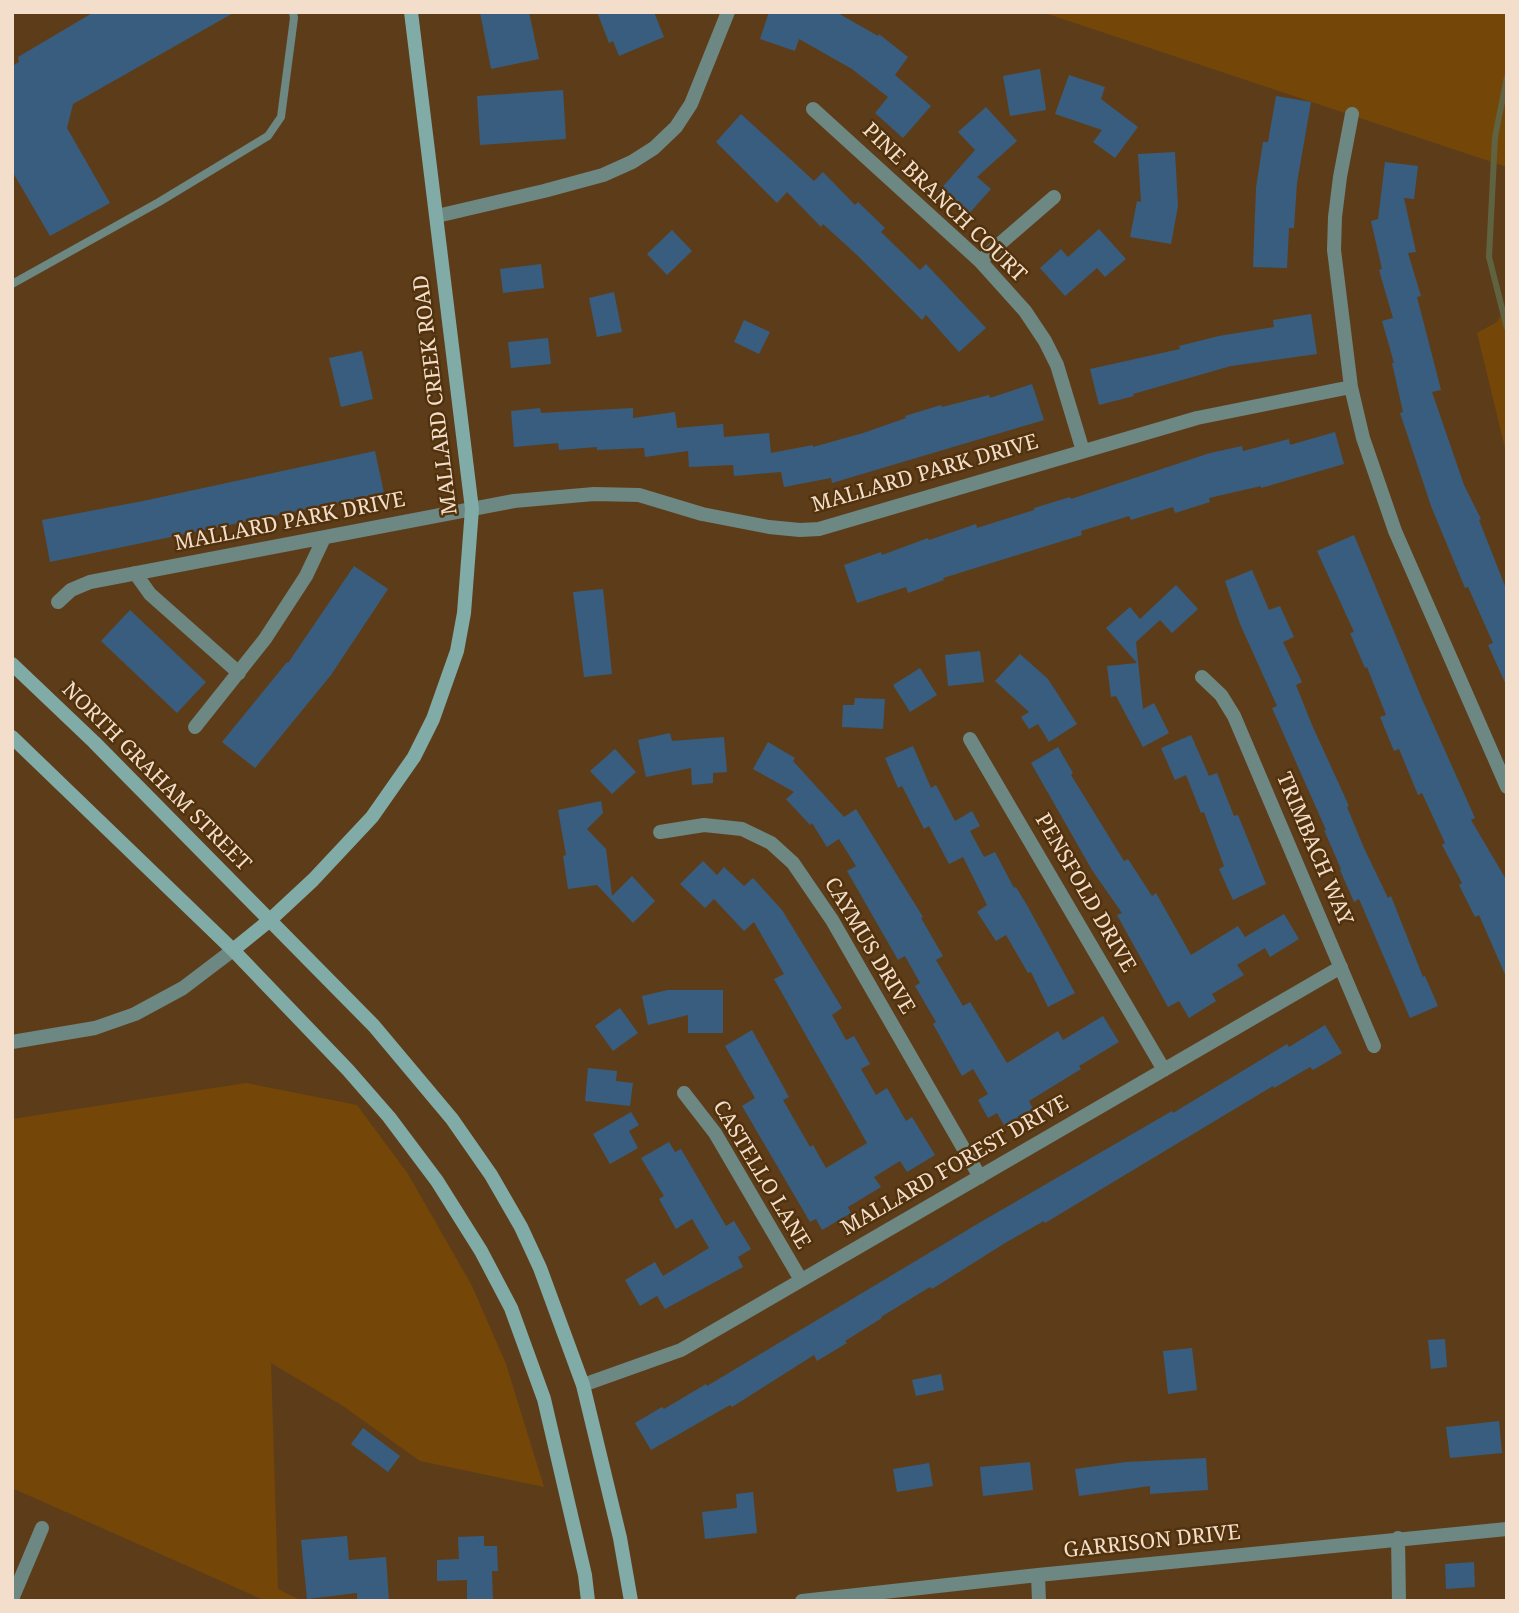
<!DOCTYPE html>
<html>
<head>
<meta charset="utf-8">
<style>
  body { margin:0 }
  #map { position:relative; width:1519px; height:1613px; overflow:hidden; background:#5d3d19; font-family:"Noto Serif",serif }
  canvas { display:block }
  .frame { position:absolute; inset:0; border:14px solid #f2decb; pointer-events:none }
</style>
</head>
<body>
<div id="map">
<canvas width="1519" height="1613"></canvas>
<div class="frame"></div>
</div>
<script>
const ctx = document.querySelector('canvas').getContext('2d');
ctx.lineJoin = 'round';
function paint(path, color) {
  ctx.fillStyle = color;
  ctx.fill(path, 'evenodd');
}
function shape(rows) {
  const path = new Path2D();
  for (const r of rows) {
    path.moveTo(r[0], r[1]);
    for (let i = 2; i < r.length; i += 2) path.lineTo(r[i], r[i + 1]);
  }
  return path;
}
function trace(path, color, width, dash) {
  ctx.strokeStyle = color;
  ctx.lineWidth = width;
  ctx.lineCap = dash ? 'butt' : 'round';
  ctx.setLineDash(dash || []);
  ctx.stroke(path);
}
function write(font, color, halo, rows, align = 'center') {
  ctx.font = font + ' "Noto Serif",serif';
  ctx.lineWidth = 5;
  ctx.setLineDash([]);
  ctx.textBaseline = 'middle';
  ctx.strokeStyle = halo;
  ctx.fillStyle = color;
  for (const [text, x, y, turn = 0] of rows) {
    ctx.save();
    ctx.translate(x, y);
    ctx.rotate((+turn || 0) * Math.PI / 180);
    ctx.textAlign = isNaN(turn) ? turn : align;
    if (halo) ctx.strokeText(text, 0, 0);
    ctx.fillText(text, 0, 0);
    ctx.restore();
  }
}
paint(shape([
  [1042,12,1507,12,1507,167],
  [1507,304,1507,456,1477,333,1497,322],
  [246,1083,357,1105,408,1174,472,1286,506,1364,544,1487,420,1461,343,1406,271,1363,278,1589,302,1601,266,1601,12,1488,12,1119]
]), '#744608');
trace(shape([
  [1507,77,1495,137,1489,257,1507,328]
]), '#5f6340', 6);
paint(shape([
  [94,12,235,12,73,104,67,128,110,203,50,236,12,171,12,66,19,62,18,57],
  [480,12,529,12,539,59,491,69],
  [597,12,654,12,664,37,619,56,613,41,609,43],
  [769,12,836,12,878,36,879,34,908,57,895,75,931,106,903,138,875,113,888,97,852,69,799,39,795,51,760,39],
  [1040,69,1046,110,1010,116,1003,76],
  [1069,75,1105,87,1101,99,1138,127,1115,158,1093,142,1102,130,1055,114],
  [563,90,566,139,480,145,477,96],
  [1276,96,1311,102,1297,183,1294,228,1289,228,1287,268,1253,267,1256,188,1263,142,1268,142],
  [986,107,1017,141,977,177,991,189,966,217,938,192,975,150,958,132],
  [741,114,814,181,823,172,855,205,858,202,885,228,881,232,920,270,926,264,986,328,959,352,926,315,922,320,858,256,823,224,821,227,787,192,777,203,716,142],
  [1175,152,1178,206,1171,244,1130,237,1137,201,1141,202,1138,154],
  [1385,162,1418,166,1414,199,1404,198,1416,252,1408,253,1421,296,1417,297,1441,390,1432,392,1464,485,1481,519,1479,520,1507,591,1507,687,1488,645,1493,643,1468,587,1465,588,1431,506,1400,413,1403,412,1392,363,1394,363,1382,321,1393,318,1379,270,1382,269,1371,221,1378,219],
  [1099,229,1126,259,1105,277,1097,268,1065,296,1040,268,1061,249,1068,257],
  [672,230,692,251,667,275,647,254],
  [541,264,544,288,503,293,500,269],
  [614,292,622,332,597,337,589,298],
  [1311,314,1317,354,1231,366,1133,394,1134,396,1099,405,1090,369,1180,349,1179,346,1219,336,1274,327,1273,320],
  [744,320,770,332,759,354,734,342],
  [548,338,551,364,511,368,508,342],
  [362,351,373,399,341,407,329,358],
  [1032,384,1044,420,832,483,831,478,784,487,781,472,734,476,733,465,689,467,688,451,645,457,644,448,597,450,597,447,559,450,558,443,514,447,511,411,540,408,541,413,633,408,633,418,675,412,677,428,723,424,724,437,769,433,771,453,813,445,813,447,863,433,906,418,905,416,941,405,942,407,989,395,990,398],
  [1335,432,1344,464,1261,488,1261,486,1209,498,1210,502,1175,513,1173,507,1131,520,1129,516,1081,531,1082,535,943,578,944,580,908,593,906,587,857,603,844,565,881,552,882,555,928,538,929,540,976,524,977,528,1034,510,1034,508,1070,497,1071,499,1210,453,1242,446,1243,451,1289,439,1290,445],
  [375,451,384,493,50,562,42,520,143,501],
  [1354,535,1422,699,1475,818,1471,820,1507,881,1507,979,1479,915,1475,917,1459,885,1462,883,1442,845,1445,843,1422,793,1418,795,1399,749,1394,751,1380,717,1386,715,1367,667,1365,668,1350,633,1354,632,1317,551],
  [354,566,388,589,331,675,255,768,222,742,287,662,288,663],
  [1252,570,1269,610,1280,606,1294,637,1283,642,1302,682,1296,685,1312,725,1349,806,1347,807,1364,848,1388,898,1391,896,1423,977,1425,976,1438,1006,1410,1018,1359,899,1354,902,1340,870,1341,869,1324,830,1326,830,1272,708,1277,706,1240,624,1225,581],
  [1176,585,1198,609,1172,633,1160,620,1136,642,1143,709,1154,703,1169,733,1143,747,1116,696,1111,697,1107,666,1137,663,1106,628,1130,607,1140,619],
  [603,589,612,674,584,677,573,592],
  [130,610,206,682,177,713,101,641],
  [980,651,984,682,948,686,945,655],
  [1020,654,1048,679,1077,724,1049,742,1038,724,1029,729,1021,717,1029,712,995,681],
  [920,668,937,695,910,712,893,685],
  [855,698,885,699,883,729,842,727,843,705,854,705],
  [670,733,672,741,724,737,727,772,713,773,713,783,692,785,691,768,646,777,638,740],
  [1191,735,1209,776,1217,773,1234,816,1238,815,1266,884,1233,900,1219,869,1224,866,1204,812,1201,813,1186,775,1175,780,1161,748],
  [768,742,795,758,793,761,844,817,856,809,923,917,921,918,943,956,936,960,963,1006,970,1002,1007,1063,1058,1031,1063,1040,1103,1016,1119,1042,1079,1066,1081,1069,1029,1101,1033,1109,1004,1125,997,1113,988,1118,978,1100,988,1094,973,1069,962,1076,933,1024,936,1022,915,986,920,983,905,956,898,960,847,871,856,866,839,839,827,847,812,823,810,825,786,799,794,792,753,769],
  [913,746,931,788,936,785,955,821,972,811,980,826,970,831,984,857,995,852,1014,888,1016,887,1028,907,1075,993,1048,1007,1031,972,1028,973,1006,935,996,941,977,912,987,905,963,857,949,864,929,826,924,829,902,786,898,788,885,758],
  [1058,747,1073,773,1071,775,1124,861,1128,859,1152,896,1156,893,1191,955,1238,926,1245,937,1284,914,1299,939,1270,957,1265,948,1237,965,1244,975,1212,994,1216,1001,1189,1018,1179,1001,1168,1007,1117,915,1122,913,1092,870,1031,763],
  [615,749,636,772,612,794,590,771],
  [601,801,603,813,587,829,606,849,612,896,632,876,655,901,633,923,597,885,568,889,563,856,566,855,558,810],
  [703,861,717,875,724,867,744,886,753,878,782,910,842,1008,832,1015,846,1040,854,1036,870,1064,861,1069,876,1095,887,1088,906,1121,912,1117,935,1155,907,1172,900,1161,874,1177,881,1187,848,1207,851,1213,822,1230,816,1219,810,1222,742,1106,755,1098,725,1046,752,1030,789,1097,783,1100,810,1147,813,1145,826,1168,867,1143,774,979,784,974,754,922,744,931,714,899,705,908,680,884],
  [668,990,723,990,723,1033,688,1033,688,1015,648,1025,642,996],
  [620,1008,638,1033,613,1051,595,1026],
  [1325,1025,1342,1053,1313,1070,1310,1067,1274,1088,1273,1086,1045,1223,1044,1221,1005,1243,932,1289,930,1287,881,1317,882,1318,845,1341,847,1343,817,1361,814,1355,732,1407,730,1405,651,1450,635,1423,662,1407,664,1409,706,1384,707,1386,979,1223,1172,1111,1173,1113,1287,1044,1289,1047],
  [588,1068,617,1071,616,1081,633,1083,630,1106,585,1101],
  [631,1112,639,1125,629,1131,638,1148,610,1164,593,1134],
  [669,1142,675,1152,681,1149,726,1226,734,1221,751,1249,738,1257,743,1267,665,1309,657,1296,640,1306,625,1280,655,1262,663,1276,709,1248,692,1219,676,1229,659,1199,664,1196,641,1158],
  [1445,1339,1447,1367,1431,1369,1428,1340],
  [1192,1348,1197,1390,1168,1394,1163,1351],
  [941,1374,944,1390,916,1396,912,1380],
  [1499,1421,1502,1453,1450,1458,1446,1427],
  [363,1428,400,1456,388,1472,351,1444],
  [1206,1458,1208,1490,1150,1494,1150,1486,1079,1496,1075,1469,1126,1462],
  [1030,1462,1033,1490,983,1496,980,1467],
  [929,1463,933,1486,897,1492,893,1469],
  [753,1492,757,1533,705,1539,702,1512,737,1508,736,1494],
  [347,1536,349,1560,386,1557,389,1601,357,1601,357,1593,307,1599,301,1540],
  [484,1536,484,1546,497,1546,498,1571,492,1571,493,1601,467,1601,467,1580,437,1581,437,1560,459,1559,458,1537],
  [1474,1562,1475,1587,1446,1589,1445,1564]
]), '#395d7e');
trace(shape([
  [12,284,159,202,268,136,281,117,294,18,293,12]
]), '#6d8783', 8);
trace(shape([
  [813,109,980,261,1025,311,1045,341,1057,365,1083,451],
  [1352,114,1340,177,1335,217,1334,250,1351,387,1363,438,1395,531,1507,787],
  [437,216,544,191,603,175,632,162,654,148,676,127,691,104,728,12],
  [980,261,1054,197],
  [135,573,150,594,239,673],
  [58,602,71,590,90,582,514,501,594,494,639,495,702,514,769,527,800,530,819,529,1197,418,1351,387],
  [1202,677,1221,695,1234,716,1374,1046],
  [195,727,265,639,306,576,324,538],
  [970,739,1164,1070],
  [660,832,704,825,742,829,771,843,793,863,832,920,980,1177],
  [12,1042,95,1028,135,1014,183,988,233,950],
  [684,1093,715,1133,801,1280],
  [583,1385,681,1350,1341,967],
  [1398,1538,1399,1601],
  [1038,1575,1039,1601],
  [12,1599,42,1528],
  [802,1601,1038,1575,1507,1529]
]), '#6d8783', 14);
trace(shape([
  [12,664,94,742,374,1026,452,1119,491,1175,521,1227,540,1268,583,1385,620,1538,631,1601],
  [12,737,233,950,348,1070,389,1117,437,1181,481,1251,511,1308,544,1399,585,1575,588,1601],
  [233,950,270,920,313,880,372,817,414,757,433,719,457,651,464,613,472,509,411,12]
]), '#81aba6', 14);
write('21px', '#f2decb', '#52320d', [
  ["PINE BRANCH COURT",944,203,44],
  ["MALLARD CREEK ROAD",436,395,-97],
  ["MALLARD PARK DRIVE",925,474,-16],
  ["MALLARD PARK DRIVE",290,522,-11],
  ["NORTH GRAHAM STREET",156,777,45],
  ["TRIMBACH WAY",1314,849,67],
  ["PENSFOLD DRIVE",1085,893,60],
  ["CAYMUS DRIVE",869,946,59],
  ["MALLARD FOREST DRIVE",955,1166,-30],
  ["CASTELLO LANE",761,1175,59],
  ["GARRISON DRIVE",1152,1542,-6]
]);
</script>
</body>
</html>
